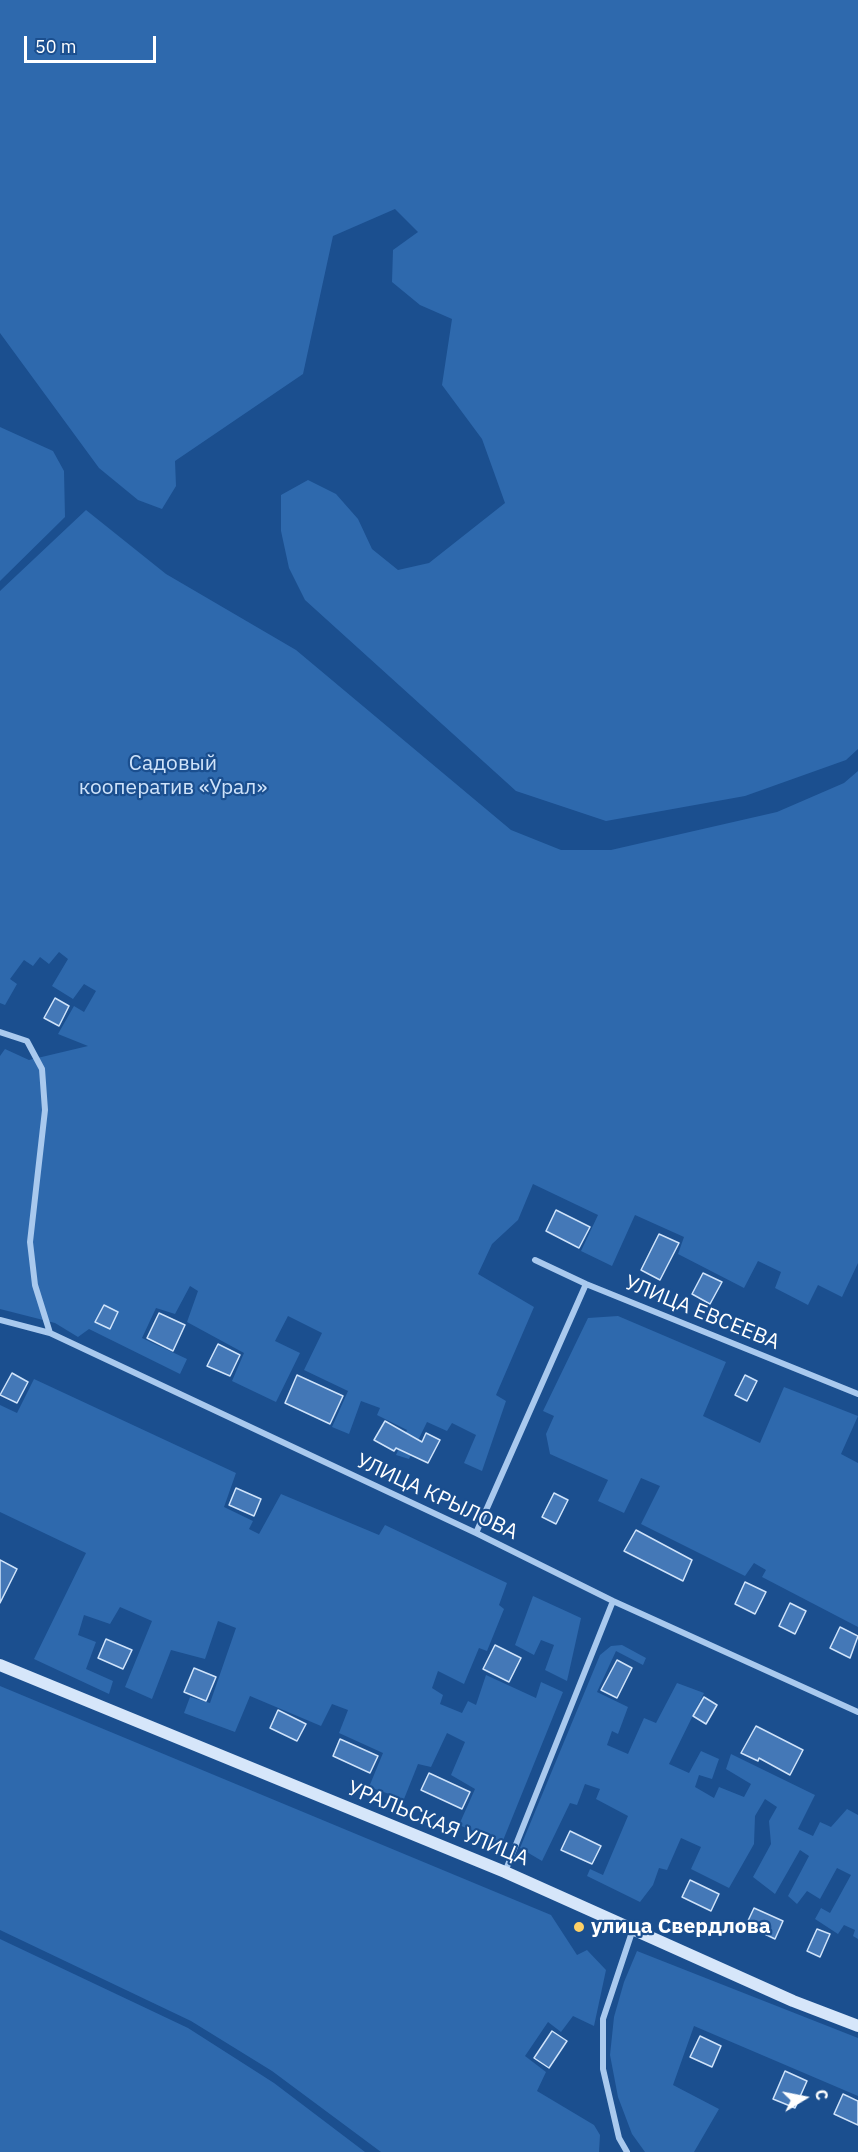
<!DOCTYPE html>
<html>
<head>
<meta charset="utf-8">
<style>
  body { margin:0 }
  #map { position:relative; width:858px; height:2152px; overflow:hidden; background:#1b4f8f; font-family:"IBM Plex Sans",sans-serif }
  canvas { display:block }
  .north { position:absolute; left:774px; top:2068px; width:60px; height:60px; -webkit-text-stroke:4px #1b4f8f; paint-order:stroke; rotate:80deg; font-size:16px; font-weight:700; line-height:24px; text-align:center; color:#fff }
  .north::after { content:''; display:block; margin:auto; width:21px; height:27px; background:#fff; clip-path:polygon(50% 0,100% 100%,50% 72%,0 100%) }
  .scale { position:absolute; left:24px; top:36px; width:132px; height:27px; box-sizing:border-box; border:3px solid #fff; border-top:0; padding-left:8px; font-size:18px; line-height:21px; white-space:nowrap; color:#fff; -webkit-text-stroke:4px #1b4f8f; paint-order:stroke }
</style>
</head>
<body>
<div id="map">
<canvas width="858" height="2152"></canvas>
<div class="north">С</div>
<div class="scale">50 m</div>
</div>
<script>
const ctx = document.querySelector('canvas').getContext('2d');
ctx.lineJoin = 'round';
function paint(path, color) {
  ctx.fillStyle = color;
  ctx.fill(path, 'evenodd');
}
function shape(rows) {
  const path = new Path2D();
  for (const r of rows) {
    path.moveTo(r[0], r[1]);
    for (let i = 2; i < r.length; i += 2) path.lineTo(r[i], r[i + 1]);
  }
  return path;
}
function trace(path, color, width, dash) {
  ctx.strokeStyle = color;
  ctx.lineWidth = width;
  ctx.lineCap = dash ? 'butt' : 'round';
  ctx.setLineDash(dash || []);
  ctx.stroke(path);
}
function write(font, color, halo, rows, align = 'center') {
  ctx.font = font + ' "IBM Plex Sans",sans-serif';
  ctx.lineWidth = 4.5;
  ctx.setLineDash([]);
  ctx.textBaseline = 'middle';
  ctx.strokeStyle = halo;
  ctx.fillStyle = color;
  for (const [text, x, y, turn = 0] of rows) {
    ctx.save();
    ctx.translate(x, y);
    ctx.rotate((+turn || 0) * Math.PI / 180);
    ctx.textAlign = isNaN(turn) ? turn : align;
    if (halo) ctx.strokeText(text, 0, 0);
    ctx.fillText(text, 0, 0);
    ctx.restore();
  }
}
paint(shape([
  [0,0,858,0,858,749,846,760,745,796,606,821,516,791,305,600,289,568,281,531,281,495,308,480,336,494,358,519,372,549,398,570,429,563,505,503,482,439,442,385,452,319,420,305,392,282,393,250,418,232,395,209,333,236,303,374,175,461,176,486,162,509,138,500,99,468,0,333],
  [0,427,53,451,64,471,65,517,0,581],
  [86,510,166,574,296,650,511,830,561,850,611,850,777,812,844,783,858,771,858,1263,842,1297,818,1285,808,1305,775,1288,781,1272,758,1261,744,1288,678,1254,684,1237,635,1215,612,1266,581,1251,598,1215,533,1184,518,1220,492,1244,478,1274,534,1307,496,1395,506,1401,482,1471,464,1463,476,1435,452,1423,447,1431,427,1422,409,1459,396,1455,407,1430,377,1415,380,1408,361,1401,349,1434,332,1427,348,1391,304,1370,322,1333,288,1316,275,1341,300,1353,276,1402,232,1381,244,1353,187,1322,198,1291,190,1286,175,1314,156,1308,142,1338,187,1359,180,1374,89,1329,78,1337,55,1323,0,1309,0,1056,5,1049,29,1060,88,1046,58,1034,74,1006,84,1012,96,991,84,984,73,999,52,986,68,959,59,952,49,964,40,957,33,966,24,960,10,979,17,984,5,1005,0,1003,0,591],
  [618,1316,726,1362,703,1416,760,1443,784,1387,858,1416,841,1454,858,1463,858,1627,762,1577,766,1570,754,1563,745,1576,641,1524,660,1486,641,1478,624,1513,598,1501,608,1480,550,1454,546,1434,554,1416,543,1411,588,1318],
  [34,1379,236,1473,224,1507,253,1521,249,1529,259,1534,281,1494,379,1535,385,1525,507,1583,499,1605,504,1609,487,1651,479,1648,464,1684,438,1671,432,1688,443,1695,440,1704,462,1713,468,1701,476,1705,486,1675,536,1698,541,1682,563,1692,502,1843,459,1825,475,1789,451,1775,465,1742,447,1733,431,1767,418,1764,404,1799,369,1787,383,1753,339,1733,348,1710,332,1704,321,1726,250,1696,235,1732,184,1713,190,1697,210,1703,236,1628,218,1621,205,1659,171,1650,152,1699,125,1687,152,1621,120,1607,110,1624,84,1615,78,1635,96,1642,86,1669,113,1681,109,1694,34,1659,86,1553,0,1512,0,1405,17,1413],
  [533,1596,581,1618,567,1681,545,1670,554,1645,541,1640,534,1655,515,1645],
  [622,1645,646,1658,643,1665,616,1651,597,1692,628,1707,618,1734,612,1731,607,1745,628,1754,644,1718,656,1723,677,1683,704,1693,669,1764,689,1773,701,1751,719,1759,712,1779,699,1775,695,1787,714,1798,719,1787,744,1797,751,1784,726,1769,731,1754,815,1795,798,1829,813,1836,820,1822,831,1827,847,1809,858,1815,858,1939,853,1936,855,1930,844,1925,838,1934,815,1919,821,1908,830,1913,851,1875,837,1868,820,1899,807,1891,797,1904,788,1896,809,1856,800,1850,775,1894,753,1877,771,1844,769,1821,777,1807,765,1799,755,1816,754,1844,729,1888,691,1869,701,1847,681,1838,667,1870,659,1868,653,1885,640,1902,587,1876,590,1869,603,1875,628,1816,596,1799,600,1789,585,1784,577,1805,570,1803,542,1861,520,1848,600,1655,611,1646],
  [0,1686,551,1915,577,1955,587,1950,606,1970,594,2026,573,2016,561,2032,548,2022,525,2056,546,2072,537,2091,594,2125,600,2135,599,2152,381,2152,272,2071,191,2021,0,1930],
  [0,1939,188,2028,274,2083,365,2152,0,2152],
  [637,1951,858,2038,858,2096,694,2026,673,2085,719,2109,694,2152,645,2152,632,2134,618,2097,610,2055,614,2017,624,1982]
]), '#2e69ad');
const building = shape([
  [55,998,69,1006,59,1026,44,1018,55,998],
  [556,1210,590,1227,579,1248,546,1231,556,1210],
  [659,1234,679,1243,660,1280,641,1270,659,1234],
  [703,1273,722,1282,710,1304,692,1294,703,1273],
  [104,1305,118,1312,110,1329,95,1322,104,1305],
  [159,1313,185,1325,173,1351,147,1338,159,1313],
  [218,1344,240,1355,230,1376,207,1366,218,1344],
  [12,1373,28,1382,17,1403,0,1395,12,1373],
  [297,1375,343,1396,330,1424,285,1403,297,1375],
  [745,1375,757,1381,747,1401,735,1395,745,1375],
  [385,1421,422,1442,426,1433,440,1440,428,1463,396,1448,394,1451,374,1440,385,1421],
  [236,1488,261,1499,254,1516,229,1505,236,1488],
  [554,1493,568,1500,556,1524,542,1517,554,1493],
  [636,1530,692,1560,683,1581,624,1551,636,1530],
  [0,1560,17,1569,0,1603,0,1560],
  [745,1582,766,1592,755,1614,735,1604,745,1582],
  [790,1603,806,1611,795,1634,779,1626,790,1603],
  [840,1627,858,1636,850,1658,830,1648,840,1627],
  [106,1639,132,1650,123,1669,98,1658,106,1639],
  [495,1645,521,1658,509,1682,483,1669,495,1645],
  [617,1660,632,1668,617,1698,601,1690,617,1660],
  [194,1668,216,1677,206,1701,184,1692,194,1668],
  [704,1697,717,1705,706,1724,693,1716,704,1697],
  [278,1710,306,1724,297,1741,270,1728,278,1710],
  [756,1726,803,1750,790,1775,759,1758,758,1761,741,1753,756,1726],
  [340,1739,378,1756,370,1773,333,1756,340,1739],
  [429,1773,470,1792,462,1809,421,1790,429,1773],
  [570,1831,601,1846,592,1864,561,1850,570,1831],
  [690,1880,719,1894,711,1911,682,1897,690,1880],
  [754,1908,783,1921,775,1939,746,1925,754,1908],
  [817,1929,830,1934,820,1957,807,1951,817,1929],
  [552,2031,567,2041,549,2068,534,2058,552,2031],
  [700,2036,721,2046,712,2067,690,2057,700,2036],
  [785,2071,807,2081,795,2108,773,2099,785,2071],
  [843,2094,858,2101,858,2125,834,2114,843,2094]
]);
paint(building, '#4478b7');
trace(building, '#cfe3fa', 1.5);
trace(shape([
  [0,1032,27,1041,42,1069,45,1110,30,1242,35,1285,50,1333],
  [535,1260,586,1284,858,1394],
  [0,1320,50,1333,476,1533,613,1601,858,1712],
  [476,1533,586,1284],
  [505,1872,613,1601],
  [627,2152,619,2138,603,2069,603,2019,633,1929]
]), '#a9c9ee', 6);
trace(shape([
  [0,1665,505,1872,793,2001,858,2026]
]), '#d6e6fa', 12);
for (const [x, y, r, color] of [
  [579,1927,6,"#ffd166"]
]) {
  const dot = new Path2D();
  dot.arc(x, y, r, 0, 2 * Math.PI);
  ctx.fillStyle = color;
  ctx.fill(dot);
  trace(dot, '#1b4f8f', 2);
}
write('21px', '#cfe3fa', '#1b4f8f', [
  ["Садовый",173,764],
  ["кооператив «Урал»",173,788]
]);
write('21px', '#fff', '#1b4f8f', [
  ["УЛИЦА ЕВСЕЕВА",702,1313,22],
  ["УЛИЦА КРЫЛОВА",437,1497,25],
  ["УРАЛЬСКАЯ УЛИЦА",438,1824,22]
]);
write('bold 21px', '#fff', '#1b4f8f', [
  ["улица Свердлова",591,1927]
], 'left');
</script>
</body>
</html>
